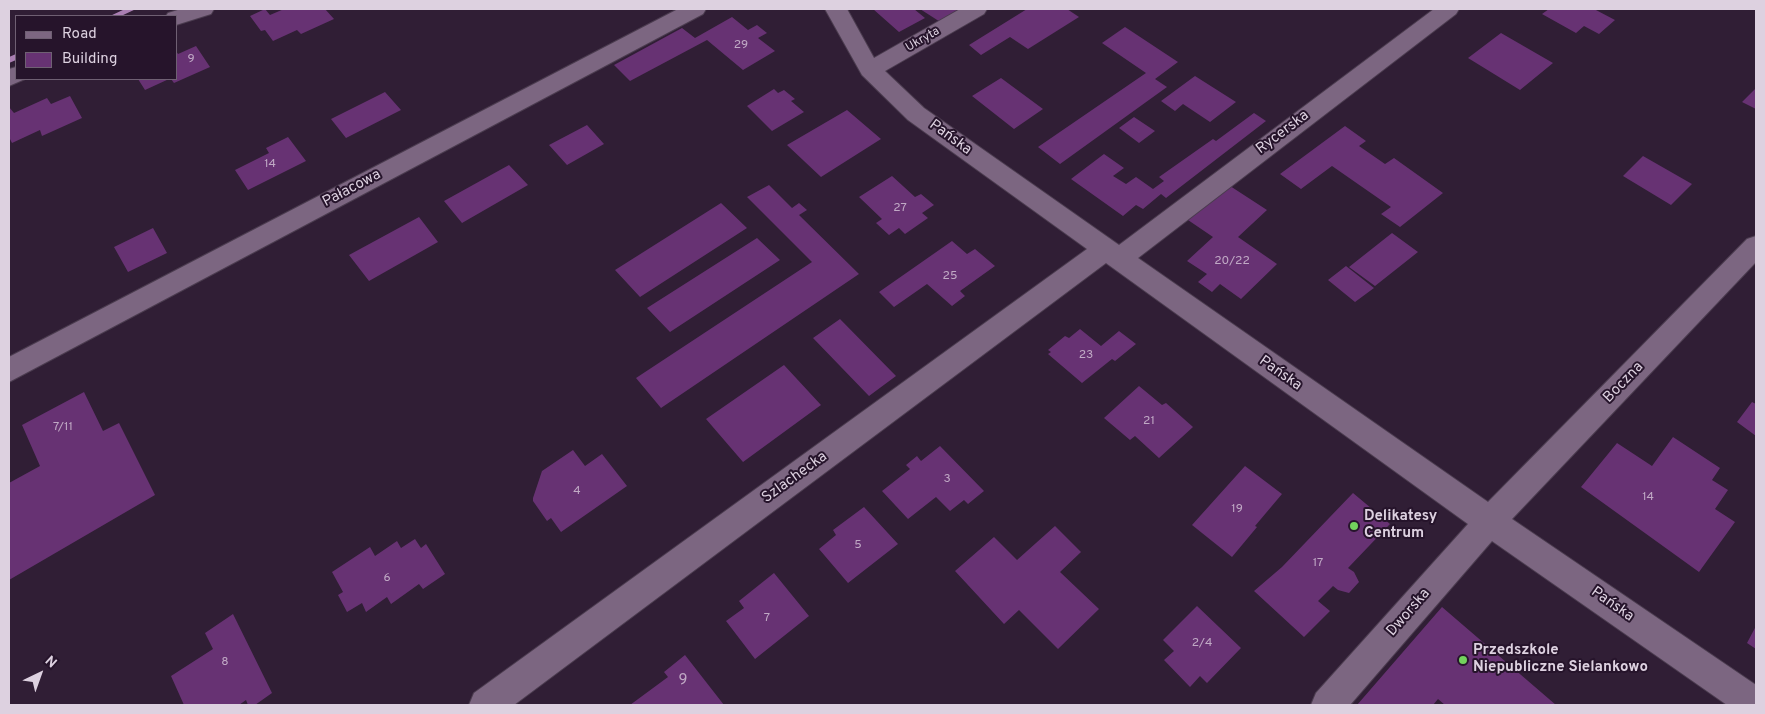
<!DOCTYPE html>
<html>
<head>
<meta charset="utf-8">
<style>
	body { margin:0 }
	#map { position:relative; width:1765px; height:714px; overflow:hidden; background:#301e35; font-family:Overpass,sans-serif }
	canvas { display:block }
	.frame { position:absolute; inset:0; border:10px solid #ddd1e0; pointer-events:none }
	.legend { position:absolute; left:15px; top:15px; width:162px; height:65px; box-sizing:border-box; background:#26142b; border:1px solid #6f6073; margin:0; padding:6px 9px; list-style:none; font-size:15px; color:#ddd1e0 }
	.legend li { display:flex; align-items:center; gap:10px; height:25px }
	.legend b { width:25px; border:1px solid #6f6073 }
	.north { position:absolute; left:15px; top:649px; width:50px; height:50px; -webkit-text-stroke:4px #26142b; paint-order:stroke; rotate:42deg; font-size:14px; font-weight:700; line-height:20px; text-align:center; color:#ddd1e0 }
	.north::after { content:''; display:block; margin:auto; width:18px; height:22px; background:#ddd1e0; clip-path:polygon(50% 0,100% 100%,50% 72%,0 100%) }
</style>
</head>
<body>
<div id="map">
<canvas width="1765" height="714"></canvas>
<div class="frame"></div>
<ul class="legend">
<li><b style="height:6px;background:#7c6681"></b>Road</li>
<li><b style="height:14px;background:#673273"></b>Building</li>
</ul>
<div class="north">N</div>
</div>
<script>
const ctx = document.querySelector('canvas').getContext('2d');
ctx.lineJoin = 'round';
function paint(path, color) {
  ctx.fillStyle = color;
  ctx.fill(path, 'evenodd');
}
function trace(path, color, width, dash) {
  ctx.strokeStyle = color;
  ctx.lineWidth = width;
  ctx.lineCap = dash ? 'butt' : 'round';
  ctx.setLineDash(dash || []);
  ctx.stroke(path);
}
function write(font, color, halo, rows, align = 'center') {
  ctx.font = font + ' Overpass,sans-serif';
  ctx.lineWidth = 4;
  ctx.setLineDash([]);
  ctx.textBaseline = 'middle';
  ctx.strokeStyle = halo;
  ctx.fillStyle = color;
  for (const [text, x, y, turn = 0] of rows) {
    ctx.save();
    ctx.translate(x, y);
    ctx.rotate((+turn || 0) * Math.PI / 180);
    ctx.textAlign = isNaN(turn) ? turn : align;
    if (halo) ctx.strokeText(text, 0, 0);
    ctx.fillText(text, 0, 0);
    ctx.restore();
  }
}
const stream = new Path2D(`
	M125 9H136L121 16H110Z
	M16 54V60L9 63V57Z`);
const building = new Path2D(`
	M265 9 270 15 284 9H325L334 19 301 34 297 30 273 41 265 30 261 31 250 16Z
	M873 9H914L925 18 899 32Z
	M920 9H972L945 25Z
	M1027 9H1067L1079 17 1028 49 1010 37 981 55 969 45Z
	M1549 9H1594L1615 20 1599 34 1584 26 1576 33 1542 14Z
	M732 17 748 30 757 25 767 33 758 38 775 51 743 70 707 40 630 81 614 65 682 28 695 38Z
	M1125 27 1178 62 1155 79 1167 87 1060 164 1038 147 1146 73 1102 43Z
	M1501 33 1553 63 1520 90 1468 58Z
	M196 46 210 67 174 83 171 79H176V51L178 54Z
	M1195 76 1236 102 1210 122 1183 104 1175 111 1161 101Z
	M1001 78 1043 109 1014 129 972 96Z
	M138 79H169L145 90Z
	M1756 88V109L1742 102Z
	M774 89 778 93 784 90 795 99 791 101 804 112 772 131 747 106Z
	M385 92 401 110 346 138 331 119Z
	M70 96 82 118 42 136 40 130 12 143 9 137V107L14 113 47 98 51 104Z
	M847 110 881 139 821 177 787 145Z
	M1254 113 1266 121 1166 198 1161 194 1143 209 1136 205 1123 216 1071 179 1104 154 1124 168 1113 176 1126 184 1136 177 1153 189 1164 181 1159 177 1213 139 1216 141Z
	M1134 117 1155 131 1139 143 1119 128Z
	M587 125 604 144 567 165 549 145Z
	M1345 126 1366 141 1359 146 1385 164 1394 158 1443 193 1400 227 1381 214 1391 207 1332 166 1301 189 1280 174Z
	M288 137 306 161 248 190 235 170 269 153 266 148Z
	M1643 156 1692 184 1671 205 1623 176Z
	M509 165 528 185 462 223 444 201Z
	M892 176 915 197 921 194 934 205 922 213 928 218 905 234 899 228 889 235 876 223 882 219 859 197Z
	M1227 184 1267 210 1238 237 1277 264 1241 299 1220 284 1212 292 1198 282 1207 274 1187 261 1213 237 1188 220Z
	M769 185 792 208 799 203 807 210 799 215 859 274 661 408 636 378 812 262 747 197Z
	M721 203 747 228 640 297 615 270Z
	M419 217 438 242 369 281 349 255Z
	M153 228 167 253 128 272 114 247Z
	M1392 233 1418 252 1375 286 1349 267Z
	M757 238 780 260 670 332 647 308Z
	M952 241 967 254 975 249 995 266 960 291 965 296 952 306 927 284 894 307 879 292Z
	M1346 266 1374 288 1355 302 1328 280Z
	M840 319 896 376 869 396 813 338Z
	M1080 329 1101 346 1119 331 1136 344 1115 361 1112 359 1082 383 1048 354 1051 352 1048 350 1065 336 1069 338Z
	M784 365 821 405 743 462 706 419Z
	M1139 386 1162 405 1166 403 1193 427 1159 458 1135 436 1130 440 1104 418Z
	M84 392 103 431 119 423 155 495 9 580V483L40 466 22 425Z
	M1752 402 1756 404V436L1737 422Z
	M1673 437 1720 468 1712 480 1728 490 1715 509 1735 522 1699 572 1581 487 1617 443 1652 466Z
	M940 446 984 491 968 504 964 500 950 511 936 497 908 519 882 491 910 469 906 465 917 456 921 461Z
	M573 450 585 466 602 454 627 486 561 532 551 518 547 521 533 501V498L542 471Z
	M1245 466 1282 494 1255 526 1257 527 1232 557 1192 525Z
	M1353 493 1390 524 1348 568 1354 572 1359 582 1349 593 1338 590 1333 586 1318 601 1330 611 1304 637 1254 591 1282 567Z
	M864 507 898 544 848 583 819 549 836 535 833 530Z
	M1055 526 1081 552 1060 572 1099 609 1058 649 1019 610 1004 624 955 571 994 537 1017 560Z
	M415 539 421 548 426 544 445 574 423 589 419 584 391 604 387 597 366 612 362 603 347 612 338 595 343 592 332 572 370 547 375 556 397 541 401 548Z
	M774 573 809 616 755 659 726 621 744 608 739 601Z
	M1197 606 1241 648 1207 683 1200 676 1190 687 1164 660 1174 651 1163 640Z
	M1442 607 1556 705H1445L1438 699 1433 705H1357Z
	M233 614 272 693 255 705H248L246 700 239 705H184L171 676 213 649 205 633Z
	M1756 626V649L1747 643Z
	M685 655 724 705H630L668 677 664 672Z`);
const minor = new Path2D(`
	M181 9H214L211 14 176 25V16H166L168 13Z
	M678 9H706L703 14 9 382V357Z
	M825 9H847L874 58 960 9H987L984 14 885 71 924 108 1119 245 1434 9H1459L1456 14 1138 258 1488 502 1747 239 1756 236V262L1512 519 1756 685V705H1727L1492 541 1350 705H1311L1316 693 1468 524 1106 263 514 705H469L474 693 1087 249 908 120 862 75Z
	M16 67V79H25L9 86V69Z`);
const markers = [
	[1354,526,5,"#73d25d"],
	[1463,660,5,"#73d25d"]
];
const farStreetnames = [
	["Ukryta",923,40,-30]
];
const numberNames = [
	["29",741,46],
	["9",191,60],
	["14",270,165],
	["27",900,209],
	["20/22",1232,262],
	["25",950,277],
	["23",1086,356],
	["21",1149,422],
	["7/11",63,428],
	["3",947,480],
	["4",577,492],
	["14",1648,498],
	["19",1237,510],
	["5",858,546],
	["17",1318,564],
	["6",387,579],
	["7",767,619],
	["2/4",1202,644],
	["8",225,663]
];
const streetNames = [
	["Rycerska",1283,133,-37],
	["Pańska",950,138,36],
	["Pałacowa",352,189,-28],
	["Pańska",1280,374,35],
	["Boczna",1624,383,-46],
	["Szlachecka",795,478,-36],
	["Pańska",1612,605,35],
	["Dworska",1409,613,-49]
];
const poiNames = [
	["Delikatesy",1364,517],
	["Centrum",1364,534],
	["Przedszkole",1473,651],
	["Niepubliczne Sielankowo",1473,668]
];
const nearNumbernames = [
	["9",683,681]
];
paint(stream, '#aa7fb3');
paint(building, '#673273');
trace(minor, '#4b3c4f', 2);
paint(minor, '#7c6681');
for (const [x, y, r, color] of markers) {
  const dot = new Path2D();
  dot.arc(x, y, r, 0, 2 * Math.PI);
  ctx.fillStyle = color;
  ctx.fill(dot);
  trace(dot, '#26142b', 2);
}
write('12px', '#ddd1e0', '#26142b', farStreetnames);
write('12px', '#c0a9c5', null, numberNames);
write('15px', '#ddd1e0', '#26142b', streetNames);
write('bold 15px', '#ddd1e0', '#26142b', poiNames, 'left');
write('15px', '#c0a9c5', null, nearNumbernames);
</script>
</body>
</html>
